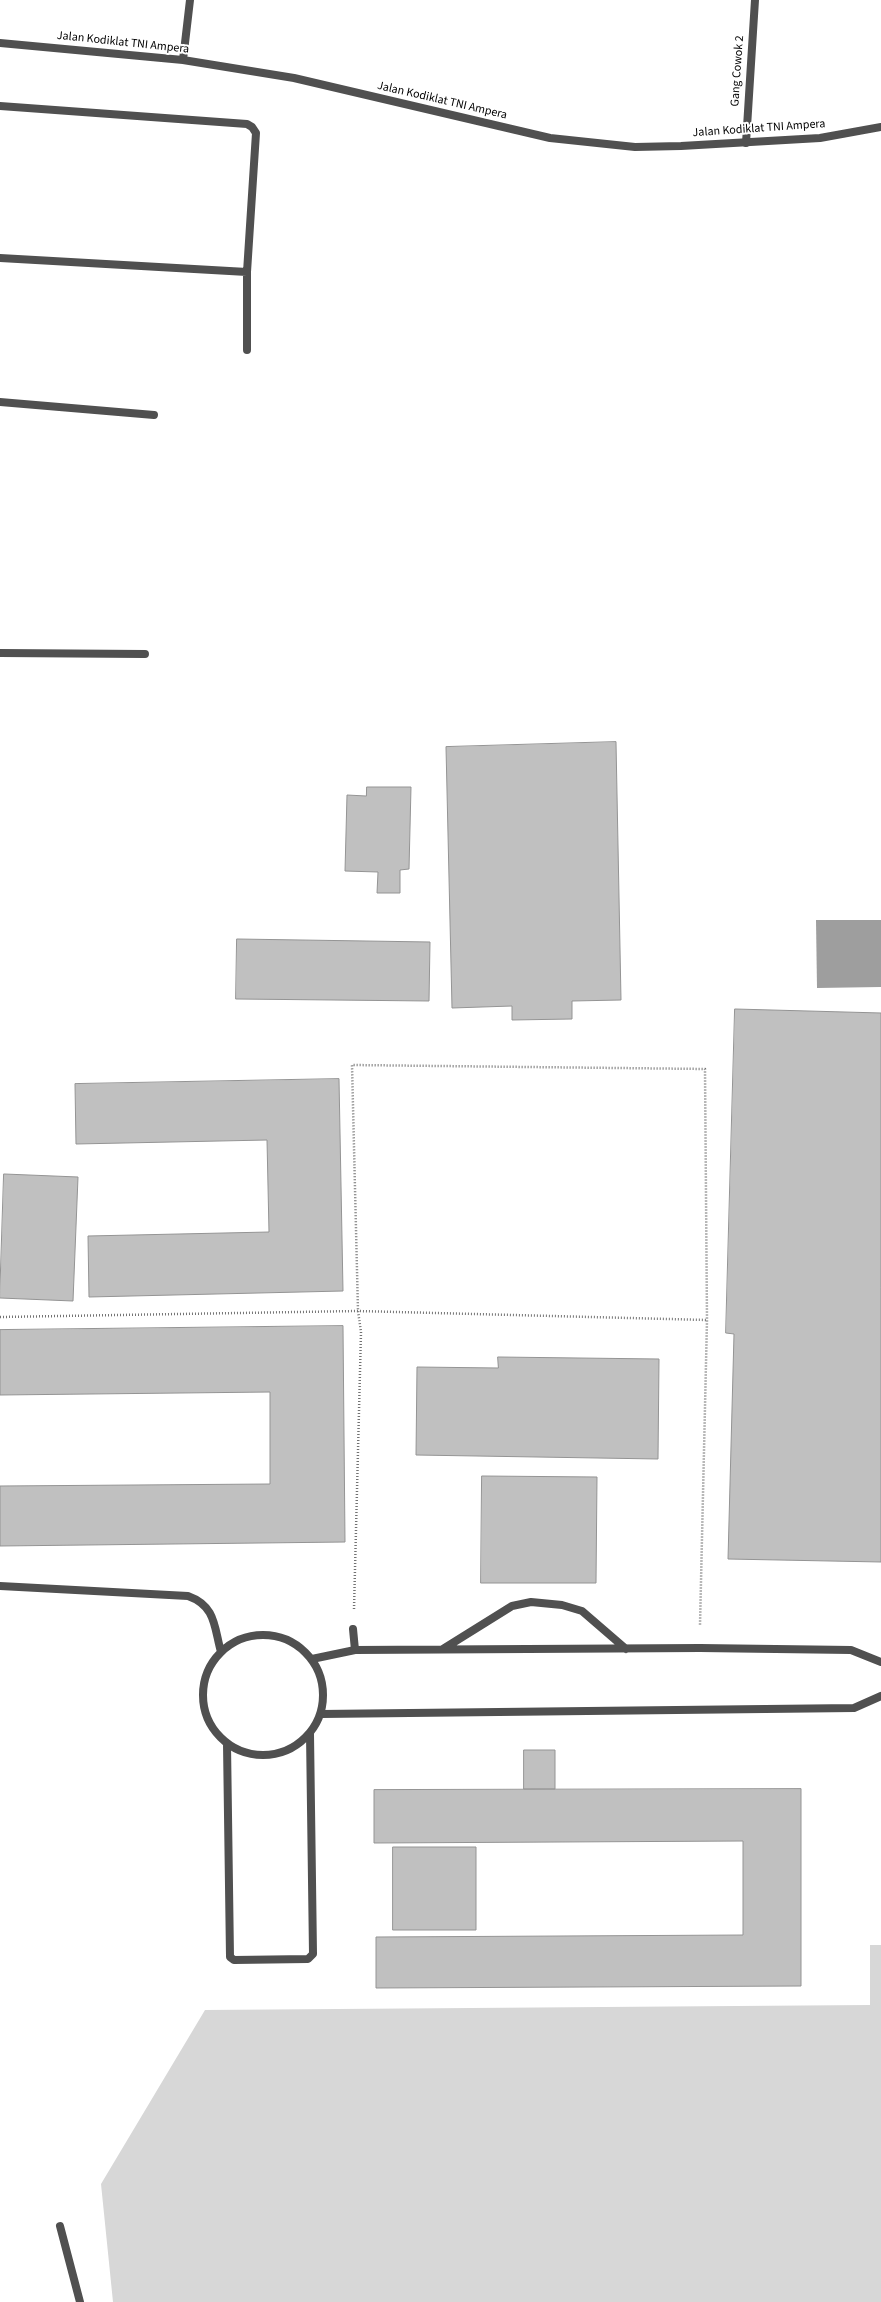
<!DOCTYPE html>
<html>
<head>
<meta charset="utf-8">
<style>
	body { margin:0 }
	canvas { display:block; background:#fff }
</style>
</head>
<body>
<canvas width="881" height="2302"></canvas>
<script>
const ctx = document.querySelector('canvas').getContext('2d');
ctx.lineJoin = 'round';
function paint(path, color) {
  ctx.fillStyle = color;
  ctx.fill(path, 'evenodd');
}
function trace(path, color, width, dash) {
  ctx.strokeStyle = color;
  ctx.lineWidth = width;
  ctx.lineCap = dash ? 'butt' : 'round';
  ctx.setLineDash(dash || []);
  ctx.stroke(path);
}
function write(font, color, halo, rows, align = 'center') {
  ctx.font = font + ' "Source Sans 3",sans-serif';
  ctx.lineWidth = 4;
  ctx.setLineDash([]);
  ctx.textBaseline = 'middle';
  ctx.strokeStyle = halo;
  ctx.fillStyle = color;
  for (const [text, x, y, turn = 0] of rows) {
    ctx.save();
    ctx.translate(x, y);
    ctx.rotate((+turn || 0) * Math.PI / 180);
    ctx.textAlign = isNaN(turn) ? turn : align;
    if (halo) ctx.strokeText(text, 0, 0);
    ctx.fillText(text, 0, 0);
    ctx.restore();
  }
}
const green = new Path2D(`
	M870 1945H881V2302H113L101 2184 205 2010 870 2005Z`);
const water = new Path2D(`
	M816 920H881V987L817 988Z`);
const building = new Path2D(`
	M616 742 621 1000 572 1001V1019L512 1020V1006L452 1008 446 747Z
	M367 787H411L409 869 400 870V893H377L378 872 345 871 347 795 366 796Z
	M237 939 430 942 429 1001 236 999Z
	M735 1009 881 1013V1562L728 1559 734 1334 726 1333Z
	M339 1079 343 1291 89 1297 88 1236 269 1232 267 1140 76 1144 75 1084Z
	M4 1174 78 1177 73 1301 0 1298Z
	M343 1326 345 1542 0 1546V1486L270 1484V1392L0 1395V1330Z
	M498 1357 659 1359 658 1459 416 1455 417 1367 498 1368Z
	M482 1476 597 1477 596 1583H481Z
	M524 1750H555V1789H524Z
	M801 1789V1986L376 1988V1937L743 1935V1841L374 1843V1790Z
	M393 1847H476V1930H393Z`);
const path = new Path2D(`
	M0 1317 358 1311 707 1320
	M354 1609 361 1332 358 1311 352 1065 705 1069 707 1320 700 1625`);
const lane = new Path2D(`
	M746 143 755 0
	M0 1586 188 1596C216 1606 214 1627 221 1652
	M353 1629 355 1650
	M203 1695a60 60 0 1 1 120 0a60 60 0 1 1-120 0Z
	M443 1649 512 1606 531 1602 562 1605 582 1611 626 1649
	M312 1659 355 1650 700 1648 851 1650 881 1662
	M321 1714 854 1708 881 1696
	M227 1744 230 1957 234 1960 308 1959 313 1954 310 1734`);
const street = new Path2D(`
	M0 43 183 60 294 78 550 138 635 147 681 146 820 138 881 127
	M183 60 190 0
	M0 106 247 124 252 127 256 133 247 272V350
	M0 258 247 272
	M0 402 154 415
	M0 653 145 654
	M60 2226 80 2302`);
const streetNames = [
	["Jalan Kodiklat TNI Ampera",123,43,6],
	["Gang Cowok 2",738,71,-86],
	["Jalan Kodiklat TNI Ampera",442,101,13],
	["Jalan Kodiklat TNI Ampera",759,129,-4]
];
paint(green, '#d7d7d7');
paint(water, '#9e9e9e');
paint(building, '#c0c0c0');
trace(building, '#949494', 1);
trace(path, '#727272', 2.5, [1, 2]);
trace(lane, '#505050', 8);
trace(street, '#505050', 8);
write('12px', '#000', '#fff', streetNames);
</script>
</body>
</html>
